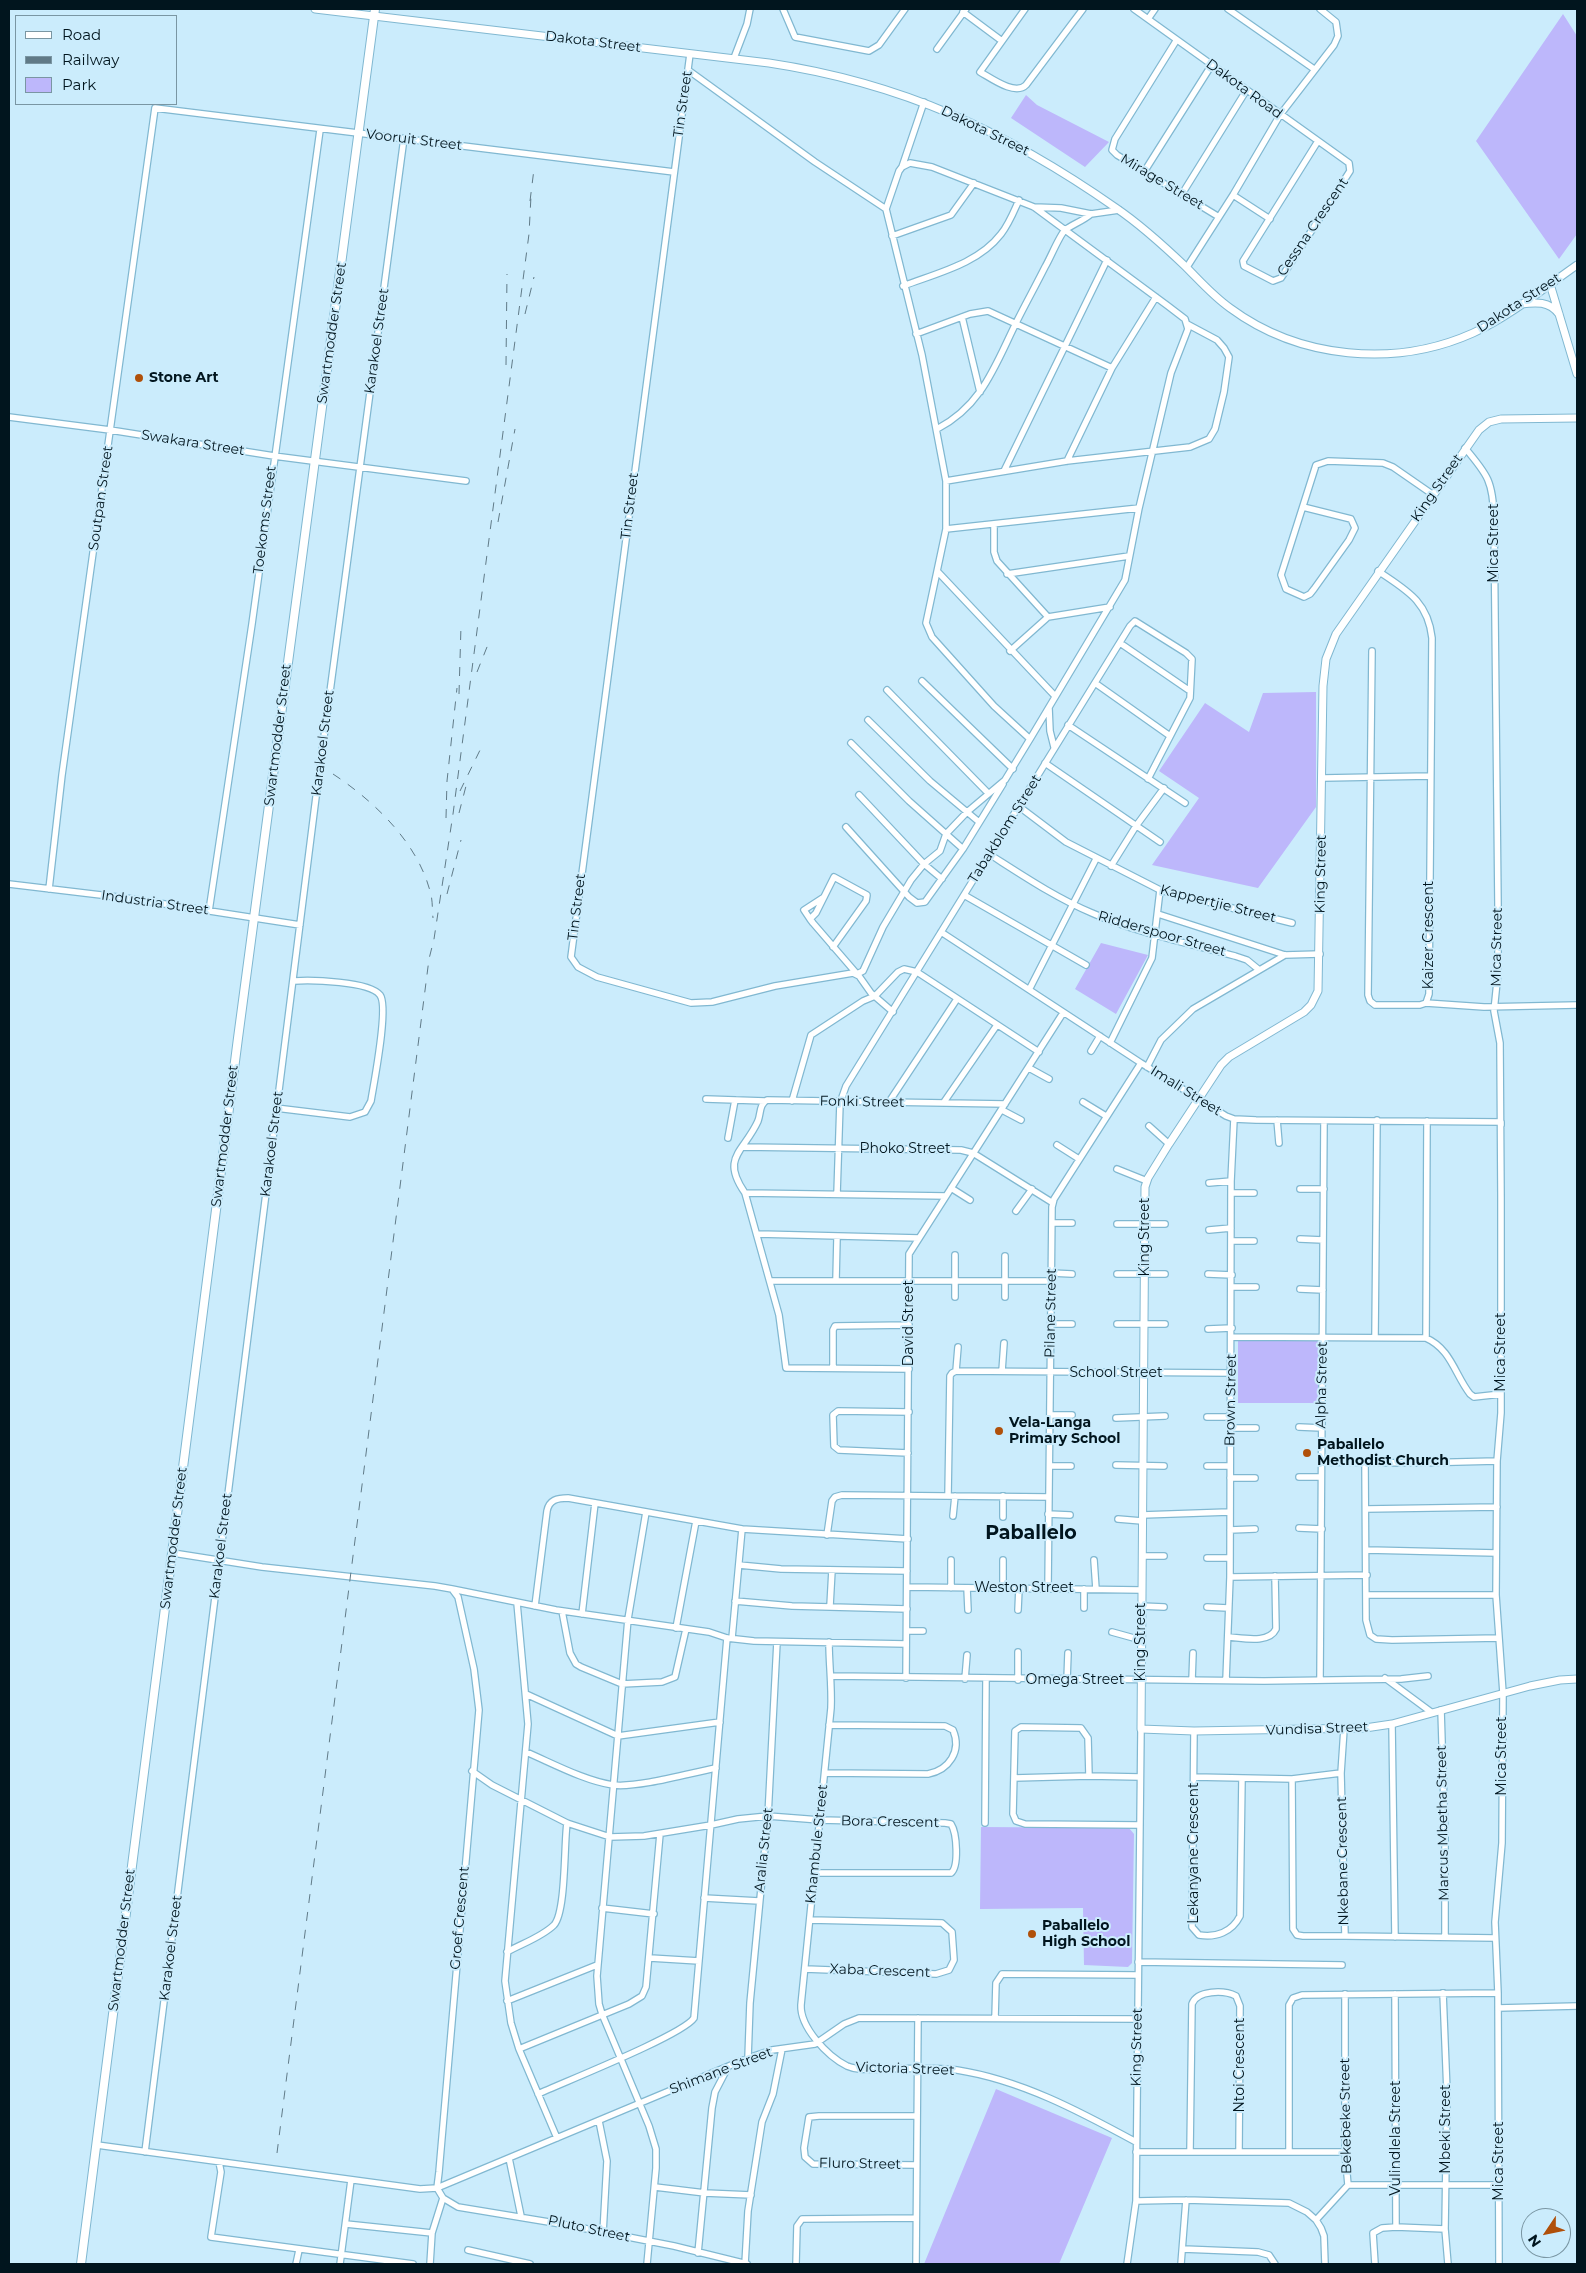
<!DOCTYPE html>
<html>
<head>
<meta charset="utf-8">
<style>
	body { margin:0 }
	#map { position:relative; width:1586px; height:2273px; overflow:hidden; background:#cbecfc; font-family:Montserrat,sans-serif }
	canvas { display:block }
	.frame { position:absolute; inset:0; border:10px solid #01151e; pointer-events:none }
	.legend { position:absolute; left:15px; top:15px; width:162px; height:90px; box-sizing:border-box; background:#cbecfc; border:1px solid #7a96a3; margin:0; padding:6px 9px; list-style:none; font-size:15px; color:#01151e }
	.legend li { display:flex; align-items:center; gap:10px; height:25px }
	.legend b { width:25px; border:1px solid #7a96a3 }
	.north { position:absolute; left:1521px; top:2208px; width:50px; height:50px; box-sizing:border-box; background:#cbecfc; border:1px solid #7a96a3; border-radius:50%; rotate:236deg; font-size:14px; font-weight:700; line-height:20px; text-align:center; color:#01151e }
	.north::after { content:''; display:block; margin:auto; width:18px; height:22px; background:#b0500a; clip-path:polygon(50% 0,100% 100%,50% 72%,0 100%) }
</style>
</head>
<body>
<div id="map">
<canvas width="1586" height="2273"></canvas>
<div class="frame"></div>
<ul class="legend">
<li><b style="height:6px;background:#fff"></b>Road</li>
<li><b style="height:6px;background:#607a87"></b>Railway</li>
<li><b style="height:14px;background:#bdb7fb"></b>Park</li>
</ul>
<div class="north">N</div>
</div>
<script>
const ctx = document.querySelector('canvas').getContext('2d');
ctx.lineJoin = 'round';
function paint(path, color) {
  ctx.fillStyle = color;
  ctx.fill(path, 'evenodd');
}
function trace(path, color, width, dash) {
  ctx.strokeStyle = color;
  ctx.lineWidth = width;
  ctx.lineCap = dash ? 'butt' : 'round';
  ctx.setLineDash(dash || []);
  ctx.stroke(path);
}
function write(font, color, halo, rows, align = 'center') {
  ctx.font = font + ' Montserrat,sans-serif';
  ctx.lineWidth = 4;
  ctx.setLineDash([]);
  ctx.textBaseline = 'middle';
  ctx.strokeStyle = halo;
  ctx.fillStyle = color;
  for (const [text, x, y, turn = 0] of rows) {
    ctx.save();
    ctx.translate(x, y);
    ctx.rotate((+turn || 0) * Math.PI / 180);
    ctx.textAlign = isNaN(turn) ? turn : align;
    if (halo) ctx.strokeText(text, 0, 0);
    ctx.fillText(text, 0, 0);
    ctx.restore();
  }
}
const green = new Path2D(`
	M1563 14 1577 36V234L1559 259 1476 141Z
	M1026 95 1037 105 1109 142 1085 167 1011 118Z
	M1316 692V807L1258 888 1152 865 1199 798 1159 771 1205 703 1249 732 1263 693Z
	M1101 943 1148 955 1116 1014 1075 989Z
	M1238 1340H1318V1403H1238Z
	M981 1827 1129 1828 1134 1834 1132 1963 1128 1967 1084 1965 1083 1908 980 1909Z
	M996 2089 1112 2138 1059 2264H924Z`);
const minor = new Path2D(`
	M783 9 795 37 869 51 879 45 905 9
	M1025 9 980 72C991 78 1015 96 1026 85L1083 9
	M1134 9 1349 163 1350 171 1281 278 1273 281 1244 266 1243 261 1318 141
	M1228 9 1314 69
	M963 12 1002 41
	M1148 19 1155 9
	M1176 41 1115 139 1112 150 1117 155 1219 217
	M937 49 966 9
	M690 54 571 957 578 967 597 977 691 1003 712 1002 775 986 853 973 859 976 871 993 893 1012
	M734 58 747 24 750 9
	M688 70 815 162 886 209
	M910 163 932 167 1034 207 1168 306 1185 319 1188 329 1171 373 1139 508 1125 580 1030 739 994 706 932 637 926 623 946 529V481L922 355 886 209 899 171 902 167Z
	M902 167 924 102
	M1144 172 1211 66
	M1182 194 1246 91
	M1233 195 1270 219
	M1034 207 1061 208 1091 214 1119 210
	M892 236 951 215 974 183
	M1187 267 1233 195 1280 115 1334 45 1338 36 1336 22 1320 9
	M903 286C937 273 978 264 1001 234 1009 224 1014 211 1019 200
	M962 317 980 392
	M916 334 970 314 988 311 1112 368
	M9 417 110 430 274 456 466 481
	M937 429C983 405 995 365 1017 321 1026 303 1036 285 1045 267 1050 259 1059 236 1065 230 1073 224 1083 221 1091 214
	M1465 448C1488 475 1493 482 1494 518L1498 904V972L1494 1011 1500 1043 1501 1197V1413L1497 1461 1496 1595 1503 1693 1502 1843 1495 1922 1498 1993 1499 2264
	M1067 461 1112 368 1156 297
	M1004 471 1107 260
	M946 481 1067 461 1190 447 1209 439 1215 429 1224 392 1229 357 1224 348 1217 340 1187 324
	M1303 507 1351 519 1355 528 1349 540 1314 589 1310 594 1304 597 1286 589 1281 575 1316 465 1328 461 1383 463 1393 467 1432 494
	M994 524V552L997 561 1048 617
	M946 529 1139 508
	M938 572 1055 696
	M1007 574 1129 556
	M1120 643 1190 691
	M1010 651 1048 617 1110 607
	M1372 651 1368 995 1370 1001 1375 1005H1420L1426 1003 1429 994 1432 638C1428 601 1406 590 1378 571
	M922 681 1013 769
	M1095 683 1170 736
	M887 690 988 793
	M1049 708 1050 731 1054 747
	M868 720 930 781 979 822
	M1068 725 1185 803
	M851 743 909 801 963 849
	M1045 763 1160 842
	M1323 778 1430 776
	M859 795 924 864 942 879
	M1017 805 1066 842 1160 890 1292 923
	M846 827 909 897 917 903 925 902 963 849 1003 784
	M989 854C1022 875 1056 898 1092 913 1137 933 1188 943 1235 956L1247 960 1258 969
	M1111 866 1136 826 1164 788
	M9 884 126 898 300 925
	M49 889 62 775 155 108 674 172
	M964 895 1086 965
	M209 911 252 624 320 130
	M1158 914 1285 955 1320 954
	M810 919 804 910 824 897
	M941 932 1141 1063 1226 1116 1234 1119 1256 1120 1501 1122V1125
	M833 947 866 901 867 895 834 877 816 913 810 919 813 923 857 974 863 971 883 927 911 880 924 864 940 851 946 834 967 812 1005 780 1030 739
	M1030 988 1096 859
	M1426 1003 1484 1007 1577 1005
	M1110 1043 1152 958 1160 890
	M1091 1051 1100 1036
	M1147 1067 1161 1040 1193 1009 1285 955
	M1029 1068 1049 1079
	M706 1099 765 1101
	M792 1101 811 1035 863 1001 875 996 898 972 904 969 917 972 1039 1052
	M889 1102 957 999
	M944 1102 997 1025
	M1083 1102 1106 1116
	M276 1108 350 1117 365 1112 371 1101C374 1082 389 1007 380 995 369 981 311 980 294 981
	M1002 1110 1021 1120
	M1277 1120 1279 1143
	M1149 1126 1169 1144
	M728 1138 735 1100
	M1057 1145 1079 1159
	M742 1147 961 1150 973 1153 1053 1203
	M1117 1169 1147 1181
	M1209 1183 1231 1181
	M951 1188 970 1200
	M1300 1189H1324
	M745 1193 946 1196
	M1231 1193H1254
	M837 1194 840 1103 846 1086 1130 626 1135 621 1186 653 1192 659 1190 698 1148 779
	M1016 1211 1032 1189
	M1052 1223H1072
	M1117 1224H1165
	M1209 1230 1231 1228
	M758 1234 919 1238
	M1300 1239 1323 1240
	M1232 1241H1254
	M1051 1273 1072 1274
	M1117 1274H1165
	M1208 1274 1232 1275
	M836 1280 837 1238
	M770 1281H1051
	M1232 1287H1256
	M1300 1289 1323 1290
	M955 1297V1255
	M1005 1297V1256
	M1051 1324H1072
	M1117 1324H1165
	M1208 1329 1232 1328
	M1232 1337 1426 1338C1451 1349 1455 1375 1470 1394L1474 1397 1501 1394
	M1375 1337 1377 1120
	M1426 1338 1427 1121
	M833 1367V1330L835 1326 909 1325
	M909 1369 786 1368 779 1315 745 1193C720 1157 744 1152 758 1121 761 1113 759 1105 767 1100L1005 1104
	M956 1371 1231 1373
	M956 1371 958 1347
	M1002 1371 1004 1343
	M1050 1415H1072
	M1207 1417H1230
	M1116 1418 1165 1416
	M1299 1427 1322 1428
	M1230 1428H1256
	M908 1453 839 1450 834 1446 833 1415 838 1411 909 1412
	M1322 1462 1416 1463 1497 1461
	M1365 1463 1366 1620 1370 1635 1376 1639 1392 1640 1499 1638
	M1116 1465 1164 1466
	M1050 1466H1071
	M1207 1466H1230
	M1299 1477H1321
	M1230 1478H1255
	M948 1496 950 1376 952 1373 956 1371
	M1003 1496V1517
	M1366 1509 1497 1507
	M646 1512 628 1619 597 1976 599 2004 602 2014 649 2126 656 2149V2168L647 2264
	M1048 1514 1070 1515
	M1142 1515 1229 1512
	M953 1516 955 1496
	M1118 1519 1142 1521
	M1299 1528 1322 1529
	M1230 1530 1255 1529
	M827 1535 832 1501 835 1497 842 1495 1049 1497
	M1367 1550 1496 1553
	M1142 1556H1164
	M1207 1558H1229
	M1094 1560 1096 1589
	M739 1565 781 1569 907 1571
	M1230 1577 1367 1575
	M908 1587 1141 1590
	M951 1588V1560
	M967 1588 968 1610
	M1003 1588V1560
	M1048 1588 1052 1207 1054 1199 1141 1063
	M452 1589 556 1610 709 1632 727 1638 754 1641 906 1644
	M1084 1589V1608
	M1367 1595H1496
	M735 1601 792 1606 907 1609
	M517 1603 528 1724 505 1981 511 2023 519 2049 557 2138
	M535 1606 547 1511C549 1500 557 1498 568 1498L742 1529
	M830 1606 832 1570
	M1141 1606 1164 1607
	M1207 1607 1228 1608
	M1018 1610 1019 1588
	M562 1611 570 1653 576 1664 581 1667 622 1684 662 1682 675 1677 686 1629
	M582 1614 595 1503
	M676 1628 696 1521
	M907 1631H923
	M1112 1632 1141 1640
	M1228 1637C1243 1638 1269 1644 1276 1629L1275 1576
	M732 1638 742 1529 908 1539
	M829 1642C829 1664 832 1686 831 1708L801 2005C800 2027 827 2056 847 2066 858 2071 872 2069 884 2069 908 2068 933 2067 957 2070 1021 2080 1079 2111 1136 2142
	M831 1676 1264 1681 1401 1679 1428 1676
	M906 1678 909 1254 1063 1013
	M1385 1678 1431 1712
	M965 1679 967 1655
	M1320 1679 1324 1121
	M1018 1680V1652
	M1067 1680 1068 1653
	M1192 1680 1193 1653
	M1226 1680 1230 1577 1231 1181 1234 1119
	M526 1694 618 1736 720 1722
	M1441 1710 1445 1837V1936
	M1392 1724 1395 1937
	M1194 1731 1192 1927 1199 1935C1216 1938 1232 1932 1240 1916L1242 1778
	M526 1752C552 1763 585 1781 613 1785 638 1788 690 1773 716 1768
	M472 1771 492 1785 567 1823 610 1837 644 1836 711 1825 738 1819 768 1816 820 1820 945 1823 951 1824C957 1833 959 1867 951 1873H815
	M825 1773 928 1774C949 1770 962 1751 953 1730L945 1726 829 1725
	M1089 1776 1088 1738 1081 1728 1021 1727 1015 1731 1013 1814 1016 1821 1025 1824 1139 1825
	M1194 1777 1292 1779 1341 1773
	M1014 1778 1089 1776 1140 1777
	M1292 1779 1293 1929 1297 1935 1303 1936H1345L1341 1773 1344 1729
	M985 1823 986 1679
	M704 1898 759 1901
	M602 1908 654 1914
	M1345 1936 1495 1938
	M507 1952C521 1944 542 1937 554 1925 566 1912 564 1844 567 1823
	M650 1958 699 1961
	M1138 1962 1342 1965
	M805 1969 936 1974 949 1970 954 1960 952 1932 942 1923 810 1920
	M1443 1993 1447 2092 1445 2229 1448 2264
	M507 2001 597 1965
	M1498 2008 1577 2006
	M995 2018 996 1983 1002 1974 1137 1975
	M519 2049 629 2004 642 1996 646 1987 660 1834
	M748 2058 750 2003 768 1816 777 1642
	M538 2094C564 2082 683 2035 694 2018L727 1638
	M599 2121 607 2161 603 2233
	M97 2145 420 2189 437 2188 439 2172 479 1710 474 1669 458 1597 452 1589 435 1586 262 1567 173 1553
	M1190 2151 1192 2004C1197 1990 1224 1990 1236 1996L1240 2006 1239 2151
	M145 2152 317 789 404 138
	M1136 2152H1345
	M1289 2152V2005L1293 1998 1302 1995 1498 1993
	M509 2158 521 2216
	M219 2162 221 2172 211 2237 413 2264
	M916 2165 813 2164 805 2157 804 2148 809 2117 819 2116H917
	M1348 2185H1499
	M655 2187 705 2193 751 2195
	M1136 2201 1186 2200 1289 2203 1307 2212 1316 2220 1321 2228 1324 2236 1325 2264
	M1316 2220 1348 2185 1345 2152V1994
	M346 2224 432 2233
	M1396 2227 1445 2229
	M1183 2249 1258 2252 1269 2255 1275 2264
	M468 2250 530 2264
	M698 2253 712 2108 715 2092 728 2067
	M296 2264 299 2250
	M340 2264 351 2180
	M430 2264 432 2233 443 2198
	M745 2264 748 2211 762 2122 773 2094 782 2049
	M747 2264 674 2246 567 2225 458 2207 443 2198 437 2188 748 2058 772 2050 815 2044 844 2024 859 2018 1137 2019
	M796 2264 797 2226 802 2219 916 2218
	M916 2264 918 2018
	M1127 2264 1136 2201 1141 1729
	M1181 2264 1186 2200
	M1375 2264 1373 2233 1382 2228 1396 2227 1395 1994`);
const tertiary = new Path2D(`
	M315 9 769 63C902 83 1006 131 1116 208 1141 225 1164 246 1186 267 1200 281 1213 296 1230 308 1299 359 1395 368 1473 333 1510 316 1544 288 1577 265
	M1550 284 1577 374
	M1521 304C1536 302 1549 301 1559 314
	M1577 418 1501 419 1489 422 1479 430 1336 634 1326 659 1323 686 1318 991 1311 1005 1304 1012 1229 1057 1221 1065 1169 1144 1148 1178 1145 1187 1141 1729 1194 1731 1365 1728 1392 1724 1530 1686 1560 1680 1577 1679`);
const secondary = new Path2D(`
	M81 2264 238 1038 375 9`);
const rail = new Path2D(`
	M530 201 534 169
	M525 314 534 277
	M506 365 507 274
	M498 522 515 429
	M477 672 489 642
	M459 694 461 626
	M333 774C374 801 417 842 430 891 433 900 432 910 433 918
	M460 791 483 744
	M459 813 466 786
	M446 818 447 781 457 688
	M447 894 461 840
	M277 2153 429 959 434 939 453 814 529 234 531 196`);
const markers = [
	[139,378,5,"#b0500a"],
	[999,1431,5,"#b0500a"],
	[1307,1453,5,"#b0500a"],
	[1032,1934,5,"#b0500a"]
];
const streetNames = [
	["Dakota Street",593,42,7],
	["Dakota Road",1244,89,36],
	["Tin Street",683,104,-82],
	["Dakota Street",985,131,26],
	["Vooruit Street",414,140,7],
	["Mirage Street",1162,182,31],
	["Cessna Crescent",1313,227,-56],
	["Dakota Street",1519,303,-33],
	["Swartmodder Street",332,333,-82],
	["Karakoel Street",377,341,-82],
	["Swakara Street",193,443,9],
	["King Street",1437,488,-55],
	["Soutpan Street",101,498,-82],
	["Tin Street",630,506,-83],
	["Toekoms Street",265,520,-83],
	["Mica Street",1494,543,-90],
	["Swartmodder Street",278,735,-83],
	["Karakoel Street",323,743,-83],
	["Tabakblom Street",1005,829,-58],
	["King Street",1321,874,-89],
	["Industria Street",155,903,8],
	["Kappertjie Street",1218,904,14],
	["Tin Street",577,907,-83],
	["Ridderspoor Street",1162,934,16],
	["Kaizer Crescent",1429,935,-90],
	["Mica Street",1497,947,-89],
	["Imali Street",1186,1091,32],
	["Fonki Street",862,1102,1],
	["Swartmodder Street",225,1136,-83],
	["Karakoel Street",272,1144,-83],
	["Phoko Street",905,1149],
	["King Street",1145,1237,-90],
	["Pilane Street",1051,1313,-89],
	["David Street",909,1323,-90],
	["Mica Street",1501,1352,-90],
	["School Street",1116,1373],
	["Alpha Street",1322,1385,-89],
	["Brown Street",1231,1400,-89],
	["Swartmodder Street",174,1538,-83],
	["Karakoel Street",221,1546,-83],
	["Weston Street",1024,1588],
	["King Street",1141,1642,-90],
	["Omega Street",1075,1680],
	["Vundisa Street",1317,1729,-2],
	["Mica Street",1502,1756,-90],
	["Bora Crescent",890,1822,1],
	["Marcus Mbetha Street",1443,1823,-91],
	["Khambule Street",817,1844,-84],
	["Aralia Street",764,1850,-84],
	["Lekanyane Crescent",1194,1853,-90],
	["Nkebane Crescent",1343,1861,-91],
	["Groef Crescent",460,1918,-85],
	["Swartmodder Street",122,1940,-83],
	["Karakoel Street",171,1948,-83],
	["Xaba Crescent",880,1971,2],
	["King Street",1137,2047,-89],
	["Ntoi Crescent",1240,2065,-90],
	["Victoria Street",905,2069,2],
	["Shimane Street",721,2071,-21],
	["Bekebeke Street",1346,2116,-91],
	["Mbeki Street",1446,2129,-90],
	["Vulindlela Street",1396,2138,-90],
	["Mica Street",1499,2161,-90],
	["Fluro Street",860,2164,1],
	["Pluto Street",589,2229,12]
];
const poiNames = [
	["Stone Art",149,378],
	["Vela-Langa",1009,1423],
	["Primary School",1009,1439],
	["Paballelo",1317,1445],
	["Methodist Church",1317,1461],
	["Paballelo",1042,1926],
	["High School",1042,1942]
];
const districtNames = [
	["Paballelo",1031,1533]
];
paint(green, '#bdb7fb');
trace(minor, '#81b8d1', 8);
trace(tertiary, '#81b8d1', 9);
trace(secondary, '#81b8d1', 10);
trace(minor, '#fff', 5.5);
trace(tertiary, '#fff', 7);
trace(secondary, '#fff', 8);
trace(rail, '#607a87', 1, [9, 9]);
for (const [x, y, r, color] of markers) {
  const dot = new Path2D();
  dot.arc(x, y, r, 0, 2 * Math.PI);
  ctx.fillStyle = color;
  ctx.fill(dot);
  trace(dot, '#cbecfc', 2);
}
write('14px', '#01151e', '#cbecfc', streetNames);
write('bold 14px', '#01151e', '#cbecfc', poiNames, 'left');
write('bold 19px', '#01151e', '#cbecfc', districtNames);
</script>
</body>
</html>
